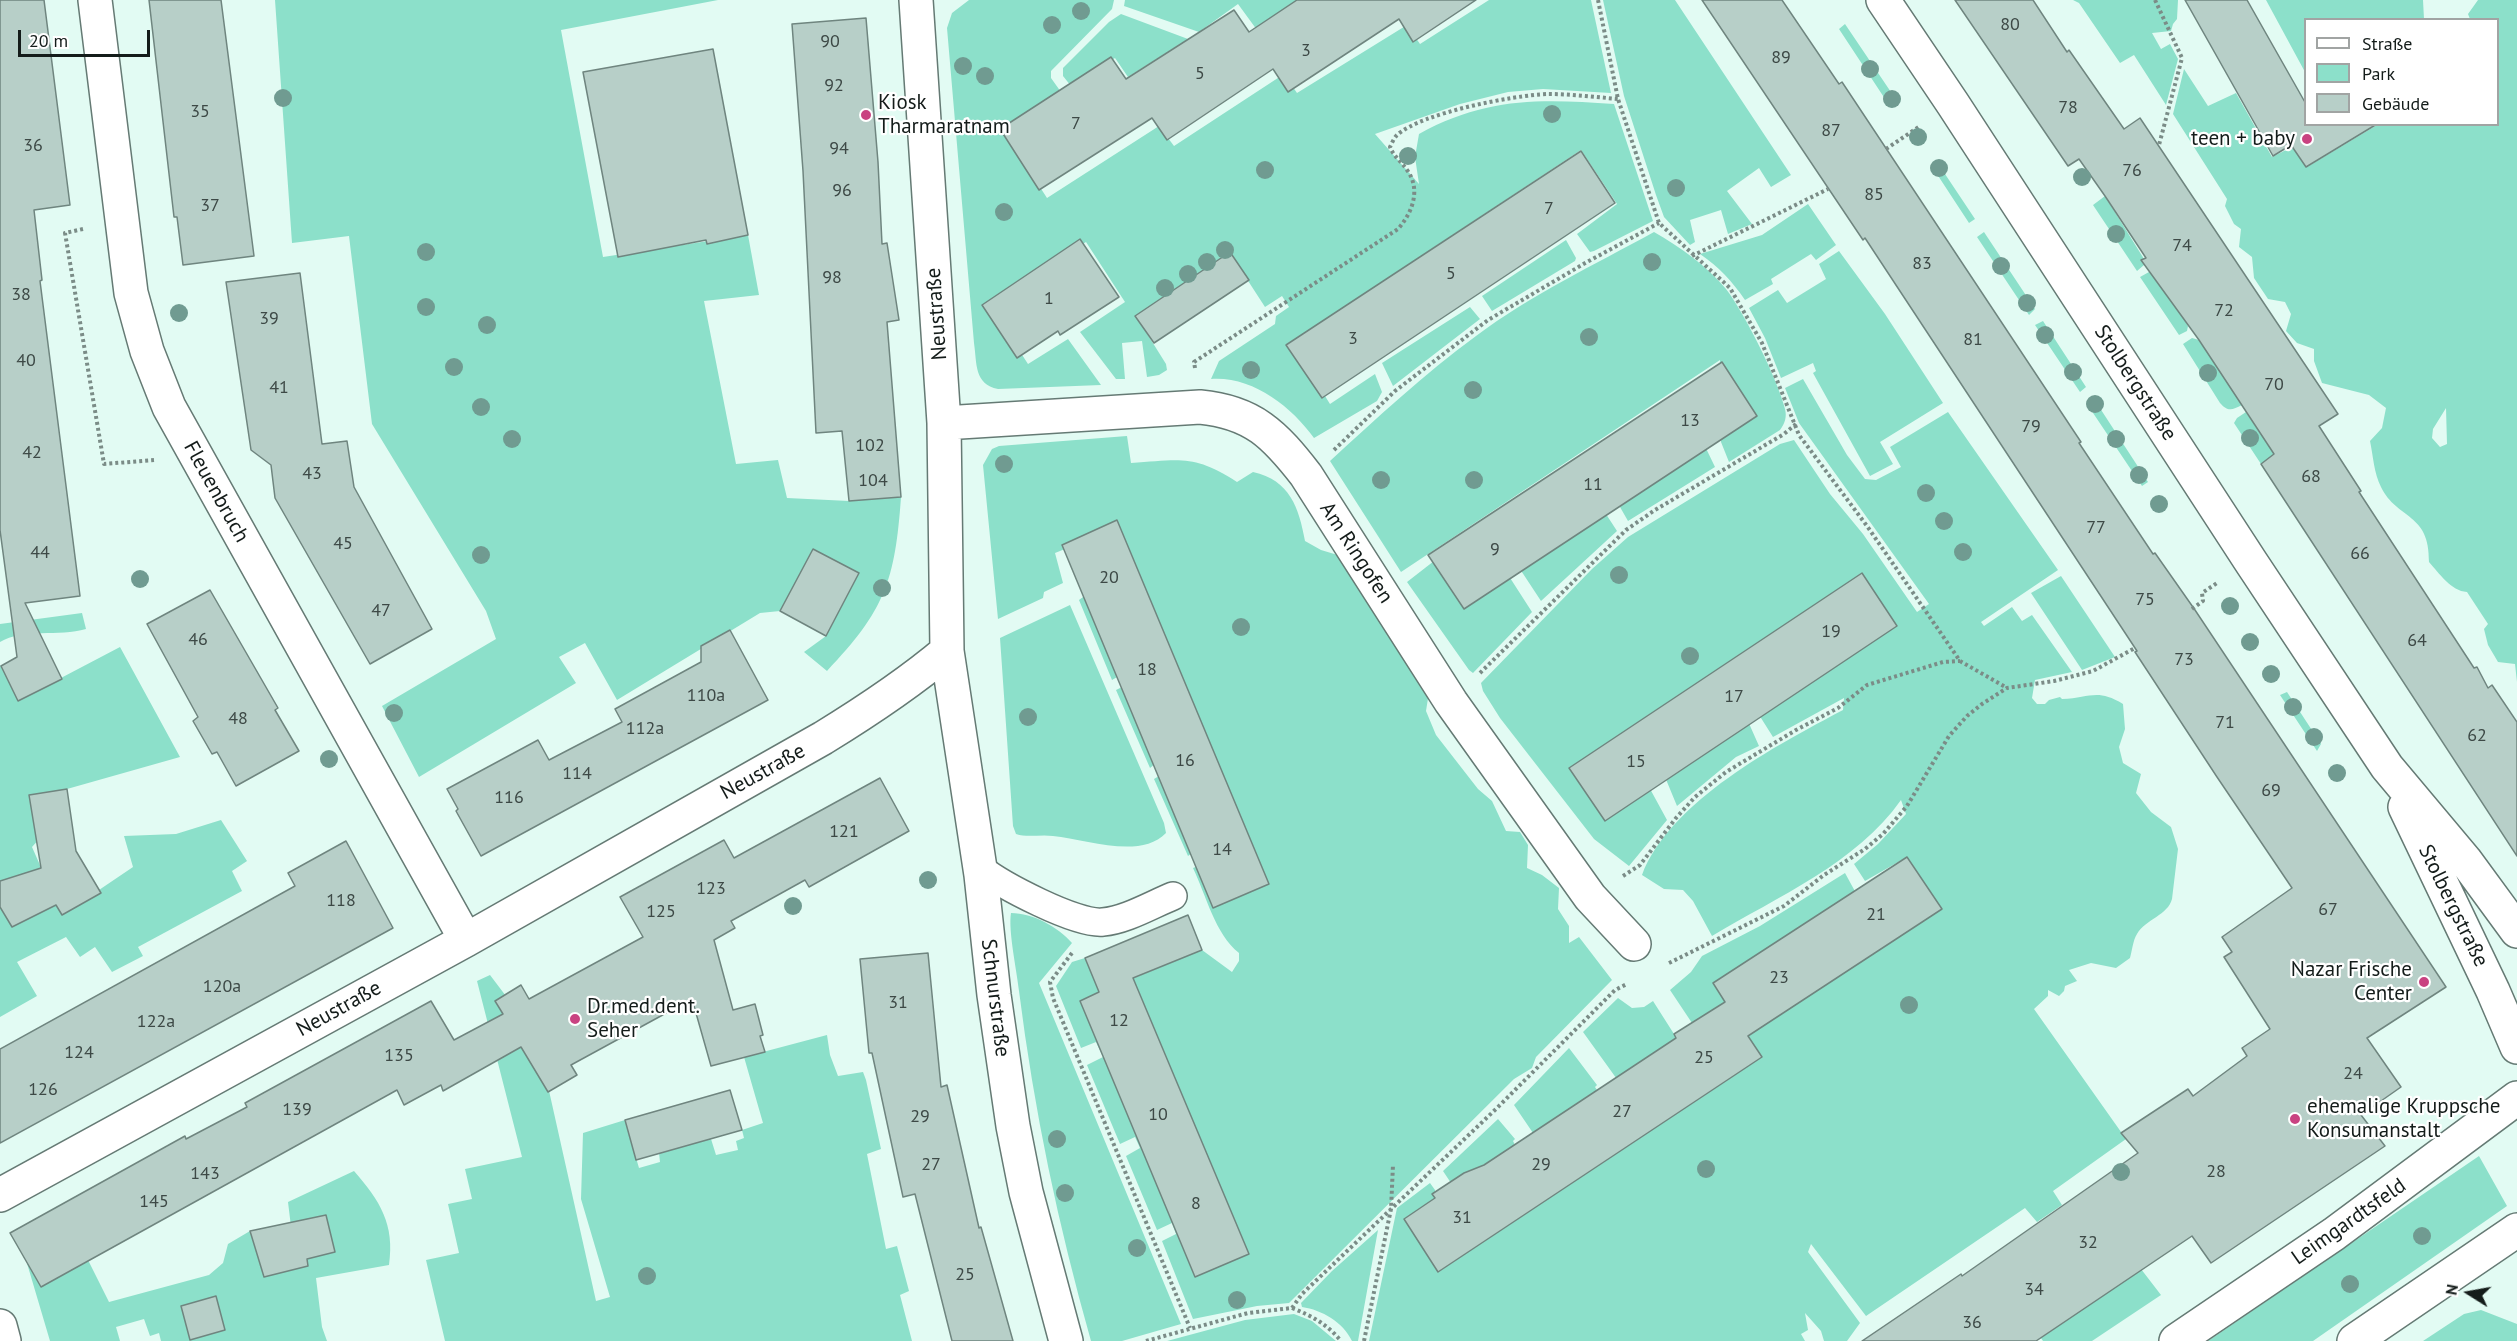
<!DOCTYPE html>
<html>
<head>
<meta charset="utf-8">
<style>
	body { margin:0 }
	#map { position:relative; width:2517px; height:1341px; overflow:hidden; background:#e2fbf3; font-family:"PT Sans",sans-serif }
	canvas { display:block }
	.legend { position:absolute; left:2304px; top:18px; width:195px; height:108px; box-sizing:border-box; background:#fff; border:2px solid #a1a4a3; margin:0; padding:8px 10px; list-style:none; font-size:18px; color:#141c1a }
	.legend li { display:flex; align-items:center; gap:12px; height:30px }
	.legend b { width:30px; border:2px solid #a1a4a3 }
	.north { position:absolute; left:2439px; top:1263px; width:60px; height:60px; -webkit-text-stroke:4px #fff; paint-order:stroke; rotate:281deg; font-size:16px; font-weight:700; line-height:24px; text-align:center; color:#141c1a }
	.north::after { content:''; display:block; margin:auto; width:21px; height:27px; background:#141c1a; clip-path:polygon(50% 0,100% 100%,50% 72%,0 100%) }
	.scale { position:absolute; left:18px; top:30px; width:132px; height:27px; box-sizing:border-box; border:3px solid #141c1a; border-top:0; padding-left:8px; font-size:18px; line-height:21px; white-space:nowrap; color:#141c1a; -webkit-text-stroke:4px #fff; paint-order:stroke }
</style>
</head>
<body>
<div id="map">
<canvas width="2517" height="1341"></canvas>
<ul class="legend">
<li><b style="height:8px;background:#fff"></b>Straße</li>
<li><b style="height:16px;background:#8ce0ca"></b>Park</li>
<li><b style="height:16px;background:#b7cfc8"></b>Gebäude</li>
</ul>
<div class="north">N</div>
<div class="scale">20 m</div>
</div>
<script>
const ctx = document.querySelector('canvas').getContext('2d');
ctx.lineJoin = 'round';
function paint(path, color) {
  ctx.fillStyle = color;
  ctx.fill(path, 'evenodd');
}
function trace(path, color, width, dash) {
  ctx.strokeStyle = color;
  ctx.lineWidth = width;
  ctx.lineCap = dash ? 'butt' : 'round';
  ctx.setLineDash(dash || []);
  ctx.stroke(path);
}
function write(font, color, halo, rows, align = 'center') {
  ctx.font = font + ' "PT Sans",sans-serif';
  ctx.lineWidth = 4.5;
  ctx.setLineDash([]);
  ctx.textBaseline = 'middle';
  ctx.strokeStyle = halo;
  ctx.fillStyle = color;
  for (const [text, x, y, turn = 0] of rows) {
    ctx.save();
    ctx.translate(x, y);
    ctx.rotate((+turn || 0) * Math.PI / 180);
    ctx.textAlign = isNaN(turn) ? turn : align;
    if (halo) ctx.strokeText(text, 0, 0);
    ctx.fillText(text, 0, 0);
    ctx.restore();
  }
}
const green = new Path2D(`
	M275 0H718L561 30 603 257 748 235 759 295 704 301 736 464 778 460 787 498 849 501 901 497C895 581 885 610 827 671L804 652 826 636 859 573 813 549 780 611 760 613 617 700 585 643 559 657 576 683 419 777 382 706 496 639 486 611 372 424 349 236 292 243Z
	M969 0H1114L1112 9 1051 71V78L1061 92 1003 130 1047 198 1159 126 1174 146 1284 74 1297 93 1407 25 1420 44 1489 0H1591L1611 93 1543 89 1508 92 1460 104 1375 134 1419 184 1415 157 1419 134C1486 97 1540 99 1614 104L1653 221 1594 251 1590 252 1577 234 1617 204 1581 150 1291 342 1330 404 1375 374 1382 392 1377 401 1314 438C1291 406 1252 376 1211 379L1219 361 1275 324 1276 316 1289 307 1282 296 1265 307 1230 253 1136 316 1166 364 1167 370 1159 375 1147 377 1142 341 1122 343 1125 379H1116L1080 332 1125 302 1086 242 989 304 1028 364 1068 339 1101 385 998 389C974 384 977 364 974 343L947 28 952 13Z
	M1125 0H1304L1257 30 1238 4 1199 32 1124 6Z
	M1603 0H1675L1791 175 1771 187 1759 168 1727 191 1752 224 1728 234 1721 210 1690 220 1695 242 1690 245 1664 217 1656 195 1624 96Z
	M2073 0H2178L2177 19 2173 24 2171 31 2152 33 2161 49 2170 44 2178 59 2166 105 2134 55 2120 63 2079 3Z
	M2266 0H2423L2424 19 2306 20 2305 72Z
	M2478 0H2517V682L2515 664 2498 662 2488 645 2484 629 2488 624 2467 592C2451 591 2439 573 2429 562 2430 512 2397 520 2381 487 2374 474 2373 455 2370 441L2382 428 2386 408 2369 395 2322 383 2314 361V349L2297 343 2286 331 2291 314 2285 302 2268 299 2254 278 2252 257 2239 247 2241 229 2234 224 2225 206 2227 199 2173 114 2184 69 2208 106 2236 93 2272 157 2294 146 2307 167 2377 125 2498 124V20L2470 19 2468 14ZM2446 408 2447 444 2440 447 2432 438 2433 429Z
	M1121 14 1188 39 1128 77 1115 58 1071 86 1063 76V68L1109 22Z
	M1845 24 1899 104 1891 108 1839 29Z
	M1937 162 1975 219 1969 223 1931 165Z
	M2105 196 2144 259V265L2137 271 2093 205Z
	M1808 204 1836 245 1816 260 1811 254 1771 279 1773 284 1745 300C1732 281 1719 267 1700 254L1762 235Z
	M1654 232C1680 247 1707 266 1726 289 1744 312 1778 380 1785 409 1787 417 1785 423 1780 430L1729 462 1721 442 1720 360 1401 572 1330 461C1377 418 1424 374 1476 336 1531 295 1594 265 1654 232Z
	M1984 232 2035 309 2029 315 1977 237Z
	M1566 240 1576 258 1575 261 1492 311 1482 296Z
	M1839 251 1885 314 1943 403 1880 442 1893 464 1870 476 1813 373 1816 371 1813 363 1781 378 1765 338 1749 308 1778 290 1787 303 1826 279 1819 264Z
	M2149 272 2156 274 2188 326 2187 331 2179 335 2140 277Z
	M1470 307 1480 319 1393 386 1382 363Z
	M2043 321 2086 387 2080 392 2035 325Z
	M2192 338 2199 340 2242 405C2232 410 2228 412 2220 403L2183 344Z
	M1803 379 1847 455 1865 479 1876 480 1901 467 1890 447 1948 412 2058 570 1981 622 1984 626 2012 607 2022 621 2032 615 2072 672 2035 680 2032 698 2037 704H2045L2049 700 2060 697 2062 699C2090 698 2097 688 2123 704L2125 729 2119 747 2123 763 2141 774 2136 793 2151 812 2171 827 2178 849 2172 899C2168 915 2146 919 2137 934 2133 940 2132 951 2130 958L2116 968 2091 963 2069 970 2077 981 2065 986 2064 991 2059 996 2048 990V996L2034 1009 2126 1139 2053 1191 2062 1205 2037 1222 2025 1208 1866 1316 1811 1244 1808 1252 1860 1323 1847 1341H1824L1821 1331 1805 1313 1808 1330 1801 1334 1805 1341H1369L1397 1208 1430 1183 1435 1190V1198L1404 1219 1438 1272 1762 1057 1748 1036 1942 909 1907 857 1865 881 1854 864 1878 844 1906 814 1901 800C1857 863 1777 897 1712 936L1693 901 1683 890 1664 889 1642 875C1670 801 1777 745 1843 710L1844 698 1773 737 1761 718 1747 719 1759 746 1736 757 1677 806 1665 777 1649 787 1667 820 1629 866 1594 839 1500 718 1483 691 1481 683 1592 569 1628 537 1780 444 1794 440 1830 494 1863 534 1917 612 1929 604 1799 423 1785 388Z
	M2094 399 2148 482 2142 486 2087 404Z
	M2246 412 2274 454 2261 464 2234 423 2237 418Z
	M1127 436 1131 463C1180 460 1194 454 1237 482L1253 472C1290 480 1299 508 1305 541L1321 550 1341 556 1349 574 1384 581 1429 692 1426 711 1436 735 1478 789 1492 801 1506 831 1520 832 1528 845 1527 868 1542 875 1559 888 1558 909 1569 926V943L1579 937 1612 980 1536 1057 1532 1068 1514 1079 1289 1303 1257 1306 1193 1319 1162 1241 1176 1234 1172 1223 1157 1230 1126 1156 1140 1148 1135 1137 1120 1144 1087 1065 1103 1057 1096 1042 1081 1048 1056 986 1072 962 1085 958 1100 992 1202 950 1232 972 1239 961V953C1215 934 1206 895 1193 868L1206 863 1199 848 1188 856 1154 779 1167 771 1162 758 1150 768 1116 690 1126 685 1138 665 1112 680 1079 600 1106 580 1090 539 1055 553 1063 583 1044 592 1043 598 998 619 983 465 992 449 999 446Z
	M1702 440 1715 467 1628 521 1616 500 1604 511 1617 531 1541 601 1516 563 1505 570 1532 612 1473 673 1469 670 1407 582 1434 561Z
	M2061 576 2115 657 2082 670 2031 593Z
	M1070 605 1164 823 1166 833C1140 860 1086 839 1053 836 1040 834 1028 838 1016 834L1013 826 1000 638Z
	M82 613 86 629C59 637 23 628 0 642V624Z
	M120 647 180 757 67 789 30 795 41 837 32 847 62 915 133 867 124 836 176 834 221 820 247 861 232 871 242 891 138 947 143 956 112 972 95 947 80 957 66 937 17 962 37 996 0 1017V665L19 700Z
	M2287 692 2321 744 2317 751 2280 695Z
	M1845 873 1857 895 1682 1076 1619 1082 1583 1032 1618 998 1632 1008 1644 1007 1653 1001 1674 1034 1692 1023 1670 990 1691 972 1702 956 1760 926Z
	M1011 913C1033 913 1058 927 1072 943L1039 983 1181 1324 1122 1341H1091C1058 1225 1034 1110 1019 991 1017 971 1008 931 1011 913Z
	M490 975 537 1037 596 1301 610 1297 581 1199 583 1133 625 1120 639 1168 660 1162 659 1153 711 1139 716 1155 738 1150 736 1141 744 1138 742 1130 763 1123 744 1057 827 1035 830 1055 838 1076 863 1072 866 1080 881 1149 867 1154 886 1249 897 1246 909 1291 900 1295 912 1341H445L426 1260 459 1253 448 1204 472 1199 465 1169 522 1157 477 981Z
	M1569 1048 1597 1085 1595 1087 1597 1090 1533 1133 1514 1105Z
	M1498 1119 1515 1139 1513 1141 1515 1145 1453 1186 1443 1171Z
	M2479 1156 2507 1206 2313 1341H2208Z
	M354 1171C380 1201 395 1224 389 1265L316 1278 322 1327 327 1341H161L159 1333 150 1336 144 1319 116 1327 120 1341H50L21 1243 81 1246 109 1302 209 1275 223 1263 228 1244 250 1231 292 1235 288 1202Z
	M1378 1230 1358 1341H1352C1343 1322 1322 1310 1302 1307L1301 1303 1332 1271Z
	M2141 1269 2161 1295 2092 1341H2043L2041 1338Z
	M2481 1310 2517 1324V1341H2423L2464 1314Z
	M1294 1314 1312 1321 1336 1341H1167L1245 1320Z`);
const building = new Path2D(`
	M0 0H44L70 205 34 210 42 280 40 281 80 596 25 603 62 679 18 701 1 666 17 657 0 530Z
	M149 0H221L254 256 183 265 177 217H174Z
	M1297 0H1476L1413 42 1399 19 1288 92 1273 69 1167 140 1152 118 1039 190 1000 129 1111 57 1126 79 1234 10 1249 32Z
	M1702 0H1782L1839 84 1842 82 2081 442 2079 443 2153 554 2155 553 2195 610 2446 987 2367 1038 2401 1087 2361 1115 2385 1146 2211 1263 2192 1236 2036 1341H1862L1961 1274 1962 1276 2138 1153 2121 1133 2188 1089 2193 1096 2247 1056 2242 1048 2270 1029 2224 957 2232 952 2222 937 2292 888 2217 777 2135 652 2137 651 1865 238 1863 240Z
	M1955 0H2033L2067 52 2069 50 2124 129 2140 118 2338 414 2319 426 2361 491 2359 492 2474 668 2477 667 2488 688 2492 685 2517 722V856L2261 464 2274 454 2199 340 2141 260 2146 258 2105 196 2079 159 2068 166Z
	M2185 0H2247L2306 104V124H2377L2306 167 2291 145 2273 156Z
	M866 18 878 162 882 244 887 243 899 320 887 322 901 497 849 501 842 431 816 433 803 171 792 24Z
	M713 49 748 235 707 244 706 240 618 257 583 72Z
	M1581 151 1615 203 1322 398 1286 345Z
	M1080 239 1119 297 1060 335 1058 331 1017 358 982 305Z
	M1230 252 1249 280 1154 343 1135 316Z
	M300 273 322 444 347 441 354 487 432 629 370 664 275 498 271 465 251 450 226 282Z
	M1722 362 1757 416 1464 609 1428 555Z
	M1117 520 1269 884 1213 908 1062 545Z
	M813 549 859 573 826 636 780 611Z
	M1862 573 1897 626 1605 821 1569 768Z
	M210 590 278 708 275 710 299 751 236 786 217 752 212 754 193 721 198 717 147 624Z
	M730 630 768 700 481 856 456 811 458 809 447 789 538 740 549 760 622 722 615 709 701 662V646Z
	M880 778 909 831 809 887 805 880 731 921 735 928 714 940 733 1010 755 1004 763 1035 760 1036 765 1052 711 1066 692 999 571 1065 577 1075 548 1092 521 1047 443 1091 441 1085 404 1105 397 1090 41 1287 10 1233 185 1136 186 1139 247 1107 245 1103 431 1001 454 1040 503 1014 495 1001 521 985 529 999 643 937 620 897 724 840 734 858Z
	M67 789 76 851 101 893 62 915 56 905 12 927 0 907V881L41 868 29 795Z
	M346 841 393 928 0 1143V1049L295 886 288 873Z
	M1907 857 1942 909 1748 1036 1762 1057 1438 1272 1404 1219 1435 1198 1432 1194 1464 1173 1484 1165 1676 1038 1674 1034 1725 1002 1713 983Z
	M1188 915 1202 950 1133 978 1249 1254 1195 1277 1080 1001 1099 992 1085 958Z
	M928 953 941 1087 947 1085 979 1228 981 1227 1013 1341H952L915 1194 903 1197 872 1053H869L860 959Z
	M730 1090 742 1130 636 1160 625 1120Z
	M326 1215 335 1252 307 1259 308 1266 264 1277 250 1231Z
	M216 1296 225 1330 190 1340 181 1306Z`);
const path = new Path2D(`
	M1598 0 1618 99 1659 223 1730 288 1762 343 1799 435 1867 526 1960 661 2007 688
	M2155 0 2182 58 2159 145
	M1886 149 1920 126
	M83 229 65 233 104 464 154 460
	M1692 256 1828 189
	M1195 368 1194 362 1398 229C1413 212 1421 189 1407 170 1401 161 1394 157 1390 147 1392 143 1394 138 1397 135 1421 113 1514 95 1548 94 1571 94 1595 97 1618 99
	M1334 450 1395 391 1488 320 1587 262 1659 223
	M2192 609 2203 601 2202 593 2217 583
	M1480 673 1626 530 1655 510 1784 434 1796 424
	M1623 876 1640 865 1676 818 1695 797 1726 772 1796 730 1838 708 1867 685 1943 662 1960 661
	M1072 953 1050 982 1053 998 1190 1328
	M1669 963 1784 906 1824 875 1865 849 1883 834 1907 806 1949 736 1967 716 1982 704 2007 688 2054 681 2093 671 2135 648
	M1292 1308C1312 1316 1327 1324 1341 1341
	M1146 1341 1248 1313 1292 1308 1302 1294 1497 1108 1615 990 1627 984
	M1364 1341 1391 1209 1393 1165`);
const lane = new Path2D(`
	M980 868C1001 885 1077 925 1103 922 1126 920 1151 905 1173 896`);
const street = new Path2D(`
	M95 0 131 293 147 351 169 407 466 940
	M916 0 944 423 947 651 981 875 994 995 1013 1126 1026 1192 1066 1341
	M944 423 1200 407C1253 412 1275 435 1306 475L1451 702 1590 897 1634 944
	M0 1195 466 940 823 738C867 711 908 684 947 651
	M0 1326 4 1341`);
const secondary = new Path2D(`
	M1883 0 1953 104 2251 562 2387 767 2465 860 2517 931
	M2405 807 2493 991 2517 1047
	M2176 1341 2334 1234 2517 1098
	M2354 1341 2517 1230`);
const trees = [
	[1081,11],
	[1052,25],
	[963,66],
	[1870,69],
	[985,76],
	[283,98],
	[1892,99],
	[1552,114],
	[1918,137],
	[1408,156],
	[1939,168],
	[1265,170],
	[2082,177],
	[1676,188],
	[1004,212],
	[2116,234],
	[1225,250],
	[426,252],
	[1207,262],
	[1652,262],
	[2001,266],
	[1188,274],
	[1165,288],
	[2027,303],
	[426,307],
	[179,313],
	[487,325],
	[2045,335],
	[1589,337],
	[454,367],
	[1251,370],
	[2073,372],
	[2208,373],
	[1473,390],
	[2095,404],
	[481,407],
	[2250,438],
	[512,439],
	[2116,439],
	[1004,464],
	[2139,475],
	[1381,480],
	[1474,480],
	[1926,493],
	[2159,504],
	[1944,521],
	[1963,552],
	[481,555],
	[1619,575],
	[140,579],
	[882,588],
	[2230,606],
	[1241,627],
	[2250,642],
	[1690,656],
	[2271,674],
	[2293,707],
	[394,713],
	[1028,717],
	[2314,737],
	[329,759],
	[2337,773],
	[928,880],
	[793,906],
	[1909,1005],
	[1057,1139],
	[1706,1169],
	[2121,1172],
	[1065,1193],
	[2422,1236],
	[1137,1248],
	[647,1276],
	[2350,1284],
	[1237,1300]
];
const markers = [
	[866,115,6,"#c94281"],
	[2307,139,6,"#c94281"],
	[2424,982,6,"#c94281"],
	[575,1019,6,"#c94281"],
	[2295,1119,6,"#c94281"]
];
const numberNames = [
	["80",2010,25],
	["90",830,42],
	["3",1306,51],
	["89",1781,58],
	["5",1200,74],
	["92",834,86],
	["78",2068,108],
	["35",200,112],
	["7",1076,124],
	["87",1831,131],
	["36",33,146],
	["94",839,149],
	["76",2132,171],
	["96",842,191],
	["85",1874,195],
	["37",210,206],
	["7",1549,209],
	["74",2182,246],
	["83",1922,264],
	["5",1451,274],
	["98",832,278],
	["38",21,295],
	["1",1049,299],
	["72",2224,311],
	["39",269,319],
	["3",1353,339],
	["81",1973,340],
	["40",26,361],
	["70",2274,385],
	["41",279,388],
	["13",1690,421],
	["79",2031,427],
	["102",870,446],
	["42",32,453],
	["43",312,474],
	["68",2311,477],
	["104",873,481],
	["11",1593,485],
	["77",2096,528],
	["45",343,544],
	["9",1495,550],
	["44",40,553],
	["66",2360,554],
	["20",1109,578],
	["75",2145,600],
	["47",381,611],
	["19",1831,632],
	["46",198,640],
	["64",2417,641],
	["73",2184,660],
	["18",1147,670],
	["110a",706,696],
	["17",1734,697],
	["48",238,719],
	["71",2225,723],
	["112a",645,729],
	["62",2477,736],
	["16",1185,761],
	["15",1636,762],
	["114",577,774],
	["69",2271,791],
	["116",509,798],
	["121",844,832],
	["14",1222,850],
	["123",711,889],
	["118",341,901],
	["67",2328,910],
	["125",661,912],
	["21",1876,915],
	["23",1779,978],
	["120a",222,987],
	["31",898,1003],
	["12",1119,1021],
	["122a",156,1022],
	["124",79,1053],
	["135",399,1056],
	["25",1704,1058],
	["24",2353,1074],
	["126",43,1090],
	["139",297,1110],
	["27",1622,1112],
	["10",1158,1115],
	["29",920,1117],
	["27",931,1165],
	["29",1541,1165],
	["28",2216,1172],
	["143",205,1174],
	["145",154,1202],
	["8",1196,1204],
	["31",1462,1218],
	["32",2088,1243],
	["25",965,1275],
	["34",2034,1290],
	["36",1972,1323]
];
const poiNames = [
	["Kiosk",878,103],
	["Tharmaratnam",878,127],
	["teen + baby",2295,139,"right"],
	["Nazar Frische",2412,970,"right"],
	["Center",2412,994,"right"],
	["Dr.med.dent.",587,1007],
	["Seher",587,1031],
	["ehemalige Kruppsche",2307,1107],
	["Konsumanstalt",2307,1131]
];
const streetNames = [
	["Neustraße",937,314,-94],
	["Stolbergstraße",2135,383,57],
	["Fleuenbruch",216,492,61],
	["Am Ringofen",1356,553,57],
	["Neustraße",763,772,-29],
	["Stolbergstraße",2453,906,64],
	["Schnurstraße",995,998,83],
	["Neustraße",339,1009,-29],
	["Leimgardtsfeld",2349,1222,-35]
];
paint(green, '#8ce0ca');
paint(building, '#b7cfc8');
trace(building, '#6f857f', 1.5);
trace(lane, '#657a74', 30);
trace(street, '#657a74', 36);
trace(secondary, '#657a74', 36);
trace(path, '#7b8c87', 4, [3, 3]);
trace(lane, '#fff', 27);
trace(street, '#fff', 33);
trace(secondary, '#fff', 33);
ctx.fillStyle = '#709b91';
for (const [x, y] of trees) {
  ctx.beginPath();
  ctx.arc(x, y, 9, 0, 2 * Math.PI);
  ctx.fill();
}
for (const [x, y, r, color] of markers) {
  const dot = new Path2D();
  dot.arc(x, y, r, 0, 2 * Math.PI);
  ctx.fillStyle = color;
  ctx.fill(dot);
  trace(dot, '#fff', 2);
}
write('18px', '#3d4946', null, numberNames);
write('21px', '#141c1a', '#fff', poiNames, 'left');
write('21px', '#141c1a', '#fff', streetNames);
</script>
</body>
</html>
